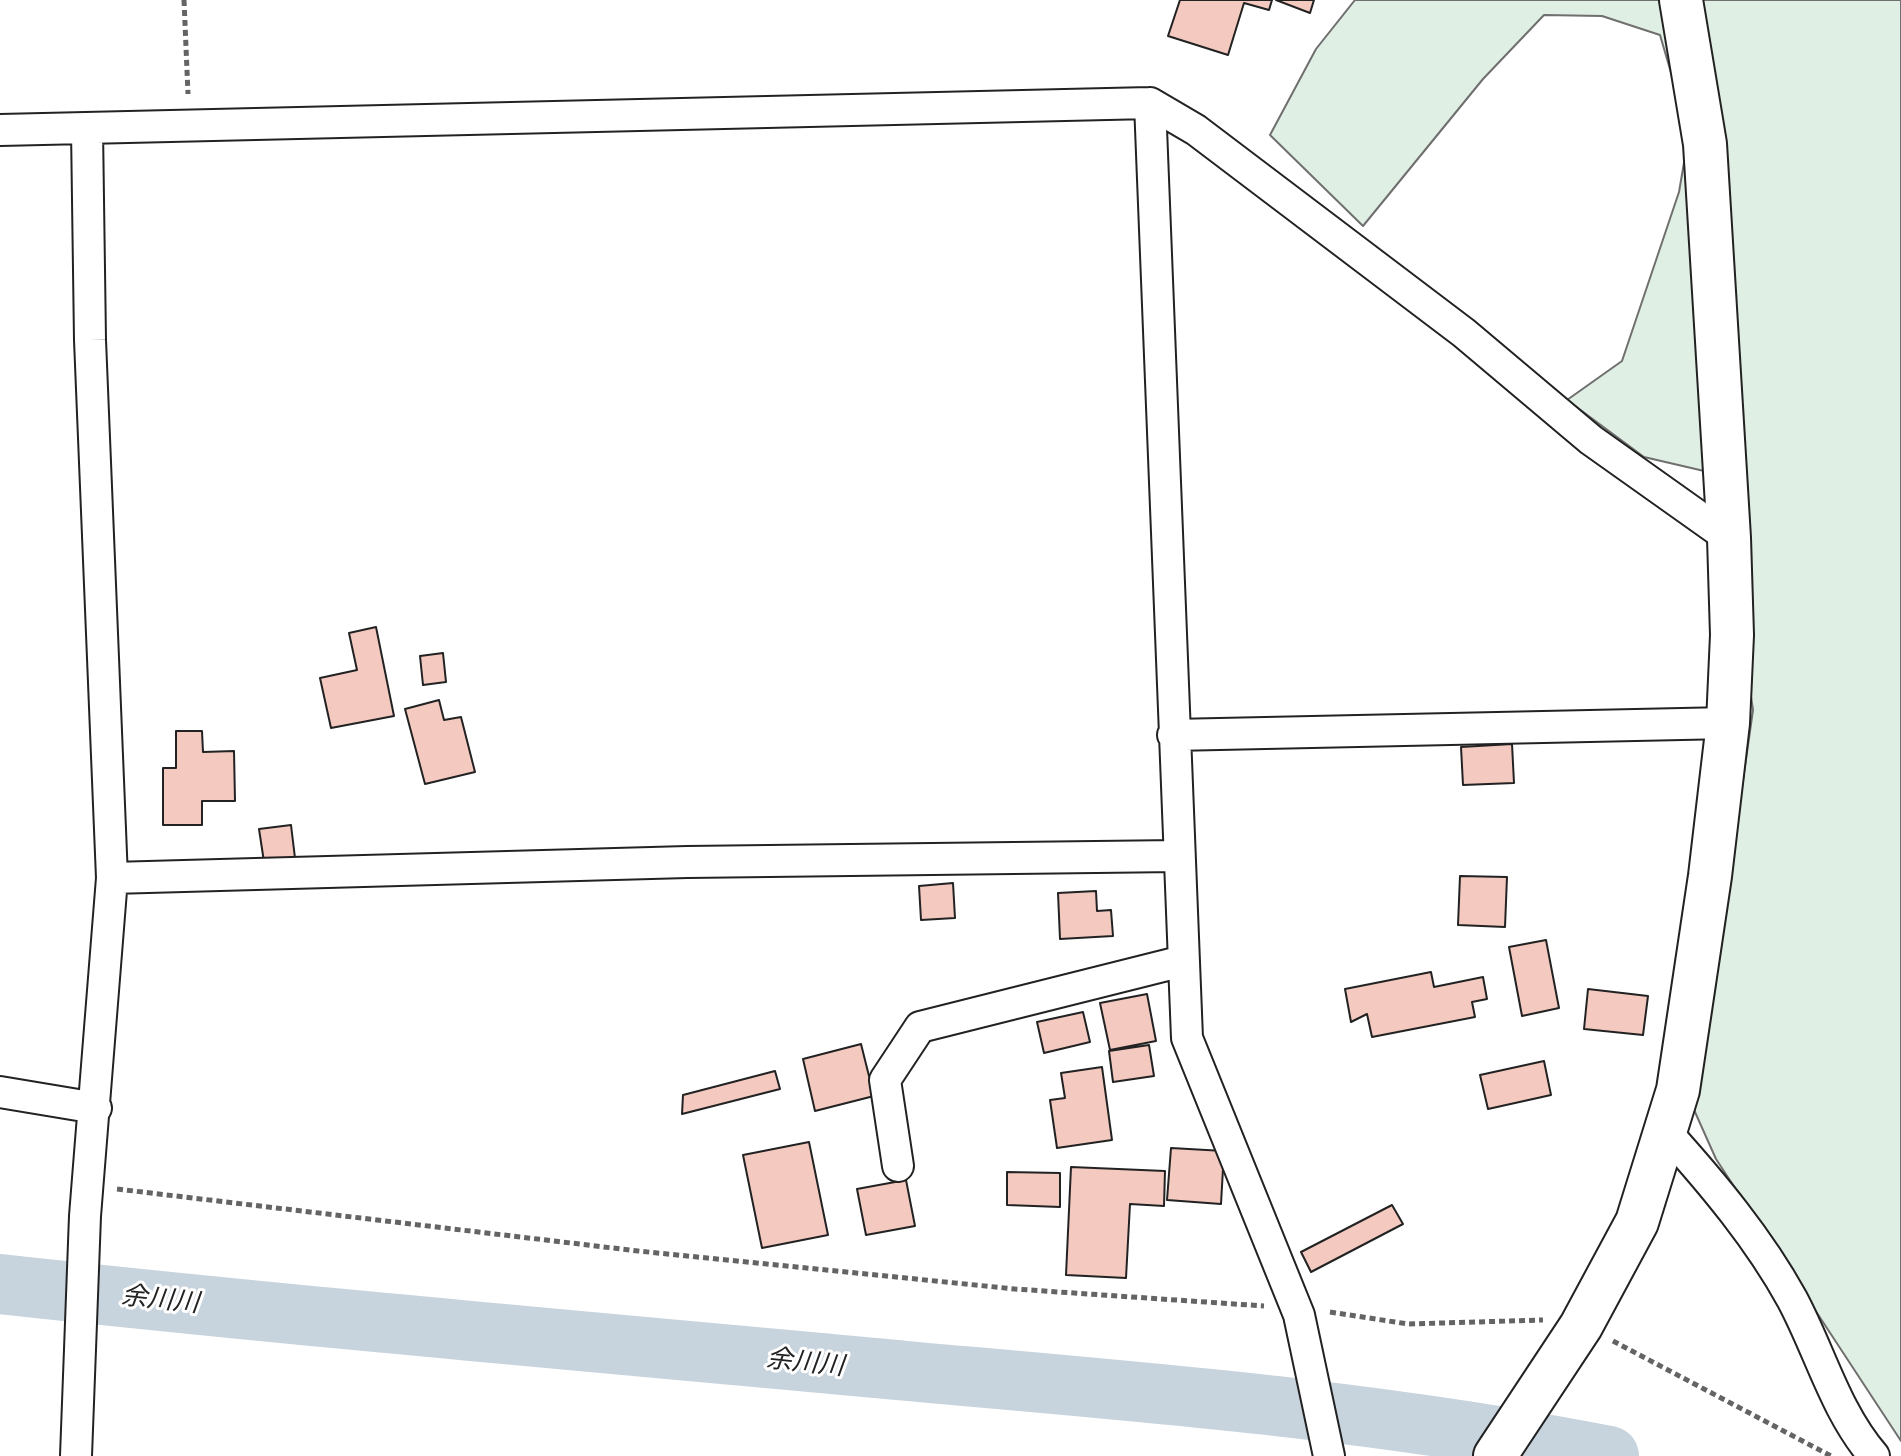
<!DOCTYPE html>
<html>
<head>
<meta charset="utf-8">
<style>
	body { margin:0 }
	canvas { display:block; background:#fff }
</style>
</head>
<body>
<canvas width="1901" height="1456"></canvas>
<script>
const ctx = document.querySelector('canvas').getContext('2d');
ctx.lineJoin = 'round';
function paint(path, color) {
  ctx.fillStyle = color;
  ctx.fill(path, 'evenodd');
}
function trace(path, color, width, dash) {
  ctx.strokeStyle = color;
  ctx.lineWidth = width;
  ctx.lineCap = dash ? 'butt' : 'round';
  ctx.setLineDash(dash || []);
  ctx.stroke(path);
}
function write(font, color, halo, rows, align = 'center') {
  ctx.font = font + ' "Open Sans","Noto Sans JP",sans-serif';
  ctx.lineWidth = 6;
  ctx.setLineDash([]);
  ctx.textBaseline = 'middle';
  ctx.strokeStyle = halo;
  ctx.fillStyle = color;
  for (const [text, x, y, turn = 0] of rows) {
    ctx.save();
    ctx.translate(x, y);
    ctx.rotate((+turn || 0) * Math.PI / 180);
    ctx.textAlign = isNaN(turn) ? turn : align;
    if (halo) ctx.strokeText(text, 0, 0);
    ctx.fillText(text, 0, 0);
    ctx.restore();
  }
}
const green = new Path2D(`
	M1355 0H1901V1441L1716 1159 1674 1065 1729 878 1753 710 1717 474 1644 457 1567 400 1622 361 1679 192 1686 151 1679 100 1660 35 1602 16 1544 15 1483 79 1363 226 1270 135 1316 49Z`);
const river = new Path2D(`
	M0 1284C302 1317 604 1343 907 1371 1141 1392 1378 1410 1609 1456`);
const building = new Path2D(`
	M1180 0H1272L1269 10 1244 3 1228 55 1168 36Z
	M1276 0H1314L1310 13Z
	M376 627 394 716 331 728 320 678 357 670 349 633Z
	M443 653 446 682 423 685 420 656Z
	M439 700 444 720 461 717 475 772 425 784 405 709Z
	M176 731H202L203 752 234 751 235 801H202V825H163V768H176Z
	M1512 744 1514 783 1463 785 1461 747Z
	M291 825 295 858 264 862 259 829Z
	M1460 876 1507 877 1505 927 1458 925Z
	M953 883 955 918 921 920 919 886Z
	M1096 891 1097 911 1111 910 1113 936 1060 939 1058 893Z
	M1546 940 1559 1008 1522 1016 1509 947Z
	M1431 972 1434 987 1483 977 1487 999 1472 1002 1475 1017 1372 1037 1367 1014 1351 1022 1345 989Z
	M1588 989 1648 996 1643 1035 1584 1029Z
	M1147 994 1156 1041 1110 1050 1100 1003Z
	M1083 1012 1090 1042 1044 1053 1037 1022Z
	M861 1044 874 1096 815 1111 803 1059Z
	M1149 1045 1154 1076 1113 1082 1109 1051Z
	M1544 1061 1551 1095 1488 1109 1480 1075Z
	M1102 1067 1112 1140 1057 1148 1050 1100 1065 1098 1061 1073Z
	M775 1071 780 1089 682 1114 683 1095Z
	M809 1142 828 1235 762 1248 743 1155Z
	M1171 1148 1224 1151 1221 1204 1167 1200Z
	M1071 1167 1165 1171 1164 1206 1130 1204 1126 1278 1066 1275Z
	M1007 1172 1060 1173V1207L1007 1205Z
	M906 1180 915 1226 866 1235 857 1189Z
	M1392 1205 1403 1224 1311 1272 1301 1252Z`);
const path = new Path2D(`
	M184 0 188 94
	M117 1189 638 1251 1015 1289 1264 1306
	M1330 1312 1408 1324 1543 1320
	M1613 1341 1831 1456`);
const street = new Path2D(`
	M1150 103 1187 1038 1299 1315 1329 1456
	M0 130 1150 103 1196 130 1464 333 1591 440 1729 538
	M1173 735 1728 723
	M112 878 687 862 1177 856
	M0 1092 96 1108
	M1667 1133C1713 1184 1759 1239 1792 1299 1820 1351 1835 1411 1874 1456
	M898 1166 885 1080 920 1027 1183 961
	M76 1456 85 1216 112 878 90 340 87 129`);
const secondary = new Path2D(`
	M1495 1456 1581 1326 1637 1222 1678 1090 1710 876 1728 723 1732 635 1729 538 1705 144 1681 0`);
const waterNames = [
	["余川川",160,1300,6],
	["余川川",805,1363,6]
];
paint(green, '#e0efe3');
trace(green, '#6f6f6f', 2);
trace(river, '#c7d3dd', 60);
paint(building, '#f3c9c0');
trace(building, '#222', 2);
trace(street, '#222', 34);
trace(secondary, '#222', 46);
trace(path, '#646464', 5, [6, 4]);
trace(street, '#fff', 30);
trace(secondary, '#fff', 42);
write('italic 26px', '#222', '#fff', waterNames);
</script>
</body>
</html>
